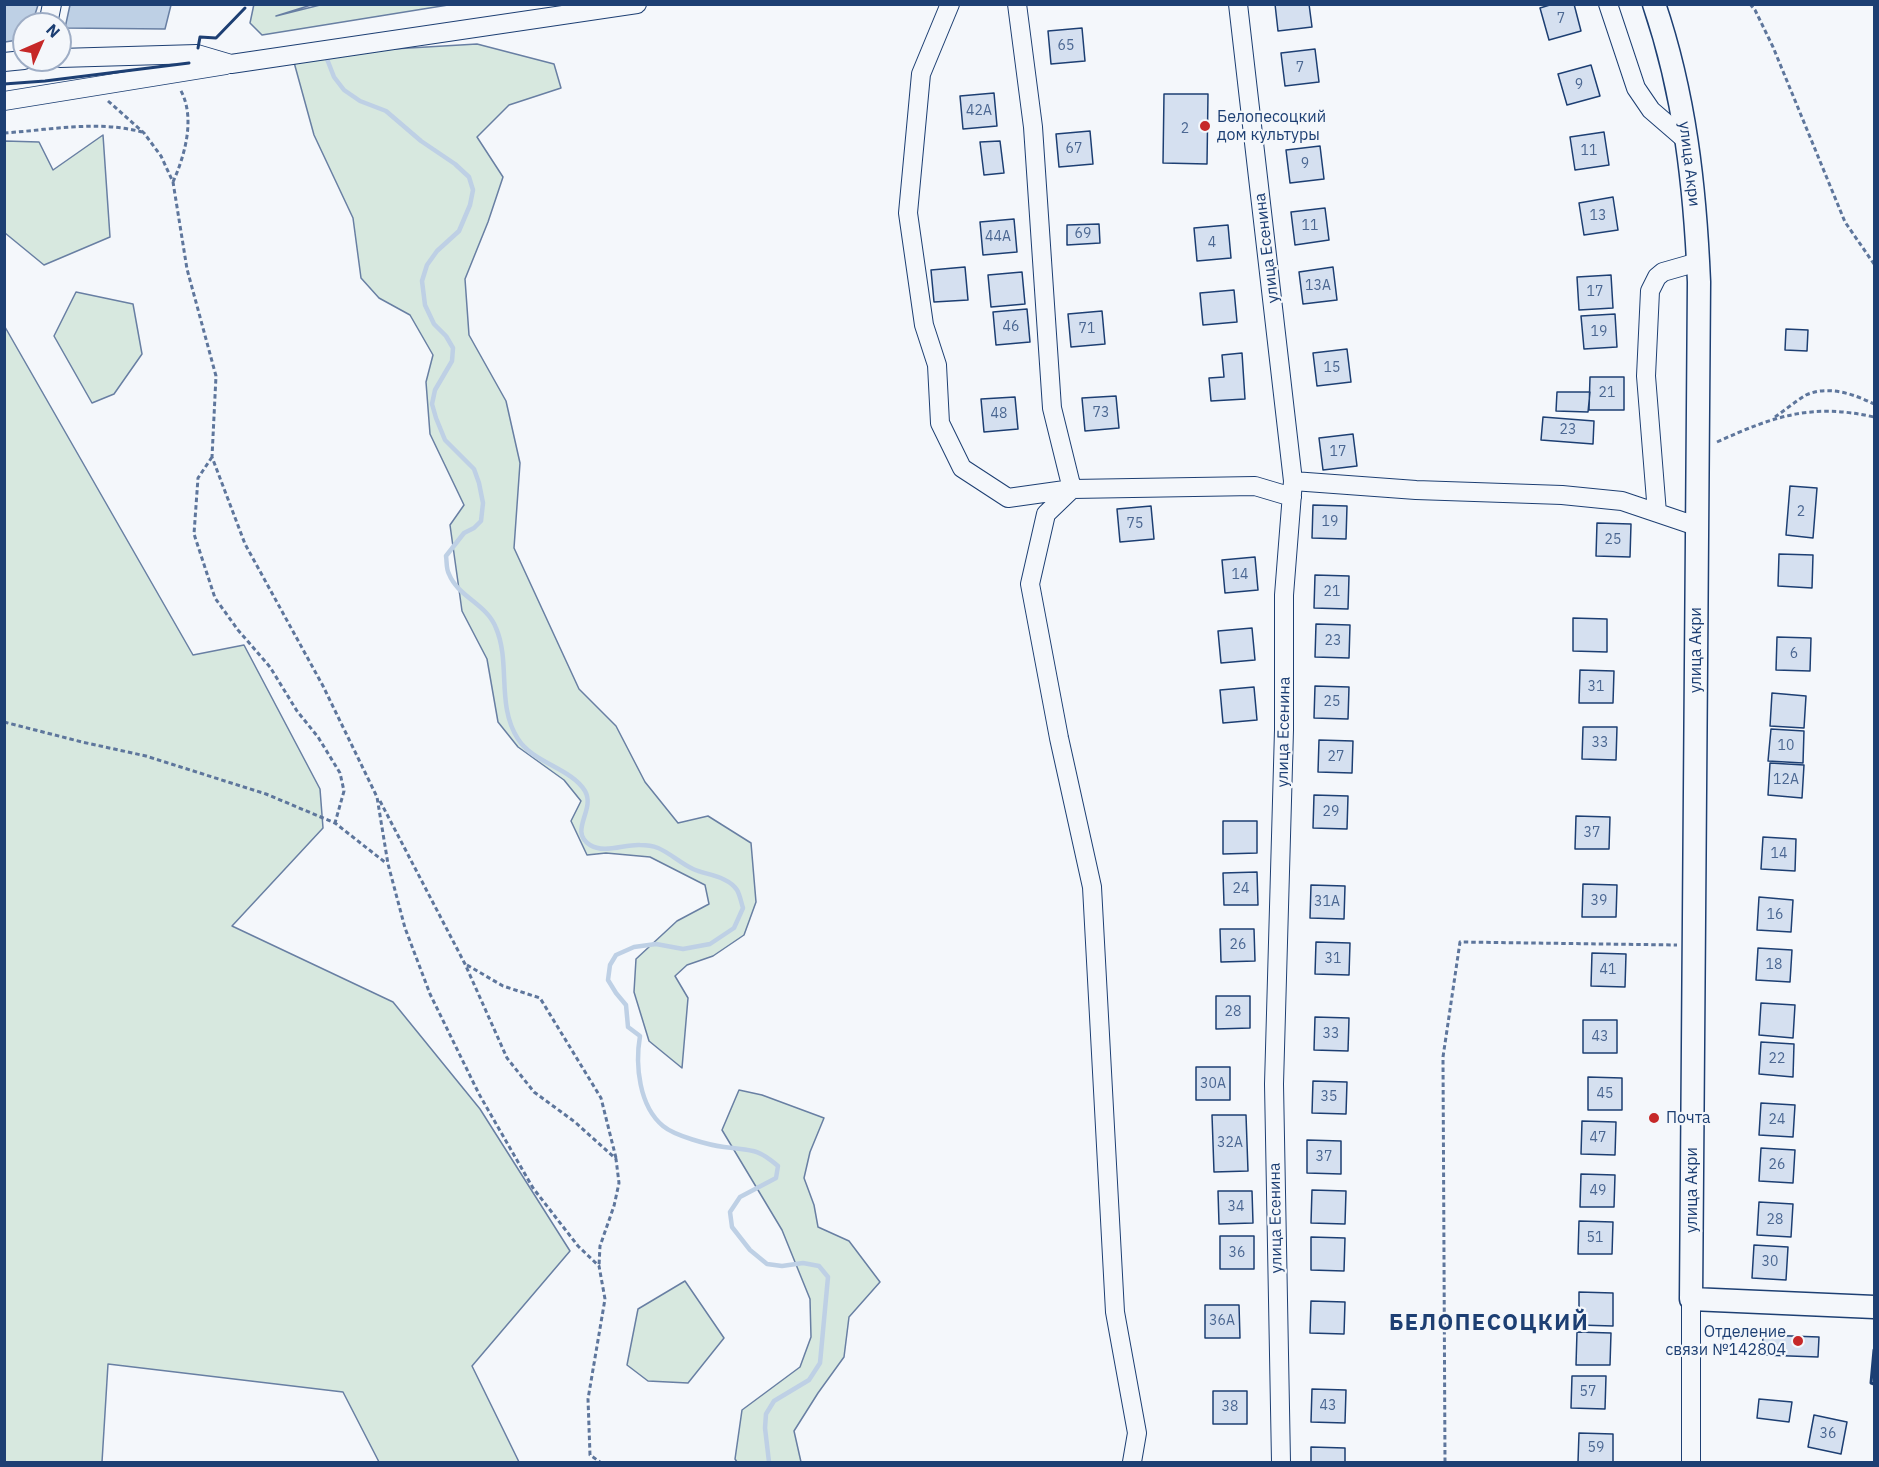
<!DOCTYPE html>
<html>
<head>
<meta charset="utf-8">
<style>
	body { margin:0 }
	#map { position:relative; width:1879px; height:1467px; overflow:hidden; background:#f4f7fb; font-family:"IBM Plex Sans",sans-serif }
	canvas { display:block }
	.frame { position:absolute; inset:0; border:6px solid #1d3f73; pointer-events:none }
	.north { position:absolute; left:12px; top:12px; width:60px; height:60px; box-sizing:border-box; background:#f4f7fb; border:2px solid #9eadc5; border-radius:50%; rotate:45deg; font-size:16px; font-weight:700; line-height:24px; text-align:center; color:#1d3f73 }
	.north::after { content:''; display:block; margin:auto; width:21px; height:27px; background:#c62828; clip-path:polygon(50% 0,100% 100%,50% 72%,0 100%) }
</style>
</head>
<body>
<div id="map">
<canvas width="1879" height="1467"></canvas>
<div class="frame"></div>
<div class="north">N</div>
</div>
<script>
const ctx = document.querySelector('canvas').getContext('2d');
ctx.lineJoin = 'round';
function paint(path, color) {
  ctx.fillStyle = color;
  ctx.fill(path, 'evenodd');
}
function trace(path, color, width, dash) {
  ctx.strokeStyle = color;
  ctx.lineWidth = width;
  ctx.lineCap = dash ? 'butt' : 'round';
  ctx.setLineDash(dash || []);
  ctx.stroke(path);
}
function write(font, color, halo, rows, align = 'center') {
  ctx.font = font + ' "IBM Plex Sans",sans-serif';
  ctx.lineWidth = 4.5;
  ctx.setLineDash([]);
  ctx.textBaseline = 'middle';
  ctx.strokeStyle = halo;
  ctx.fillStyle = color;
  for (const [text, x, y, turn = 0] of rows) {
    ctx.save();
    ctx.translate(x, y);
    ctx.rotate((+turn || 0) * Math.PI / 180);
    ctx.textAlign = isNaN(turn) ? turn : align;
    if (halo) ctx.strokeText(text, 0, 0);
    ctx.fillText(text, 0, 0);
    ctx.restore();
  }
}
const green = new Path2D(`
	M254 4 311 5 276 16 320 5H448L262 35 250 23Z
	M477 44 554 64 561 88 509 105 477 137 503 177 488 222 465 279 469 335 506 401 520 463 514 548 579 689 616 726 645 782 678 823 708 816 751 843 756 902 744 935 713 956 687 965 675 976 688 998 682 1068 649 1041 634 992 636 959 677 921 709 904 705 885 650 857 606 853 587 855 571 821 581 801 564 780 518 747 498 722 487 659 462 611 450 525 464 505 430 434 426 382 433 355 410 315 379 298 361 278 353 218 314 135 292 55Z
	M103 135 110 237 44 265 5 233V141L39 142 53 170Z
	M76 292 133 304 142 354 114 394 92 403 54 336Z
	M5 327 193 655 244 645 320 789 323 828 232 926 393 1002 480 1109 570 1251 472 1366 519 1462H379L343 1392 108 1364 102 1462H5Z
	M739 1090 762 1095 824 1118 810 1152 804 1178 814 1205 818 1227 849 1241 880 1282 849 1317 844 1357 818 1393 794 1431 801 1462H737L735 1459 742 1410 800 1367 811 1337 810 1299 782 1230 722 1130Z
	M685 1281 724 1338 688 1383 648 1381 627 1365 638 1309Z`);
const water = new Path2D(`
	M4 5H38L32 24H24V39L5 42Z
	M70 5V4L171 5 165 29 65 28Z`);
const stream = new Path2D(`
	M327 59 334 77 344 90 360 101 386 111 421 141 455 164 469 177 473 190 470 205 459 231 437 251 427 265 422 281 425 305 434 324 446 336 453 348 452 361 435 390 432 404 436 418 445 440 474 469 479 483 483 503 481 521 474 528 464 533 446 556C447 562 446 569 449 574 458 597 487 604 496 628 511 663 496 705 518 739 533 763 571 768 585 791 596 810 568 831 590 845 604 854 625 844 640 845 645 845 653 846 658 848 670 853 680 863 693 869 706 875 728 876 737 890 740 895 741 902 743 908L734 928 710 944 683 949 656 944 634 947 616 955 610 965 608 980 616 993 626 1005 628 1027 640 1036C635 1065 639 1106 663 1126 675 1136 709 1145 724 1147 751 1151 756 1147 778 1166L776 1178 740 1197 730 1212 732 1227 750 1250 767 1264 782 1266 803 1263 819 1266 828 1277 820 1363 809 1380 774 1401 766 1414 765 1428 769 1462`);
const building = new Path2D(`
	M1275 4H1309L1312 27 1278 31Z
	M1553 4H1574L1581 31 1549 40 1540 8Z
	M1082 28 1085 61 1051 64 1048 31Z
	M1315 49 1319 82 1285 86 1281 53Z
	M1591 65 1600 96 1567 105 1558 74Z
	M994 93 997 126 963 129 960 96Z
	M1164 94H1208L1207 164 1163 163Z
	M1090 131 1093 164 1059 167 1056 134Z
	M1604 132 1609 165 1575 170 1570 137Z
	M1000 141 1004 173 984 175 980 142Z
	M1320 146 1324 179 1290 183 1286 150Z
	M1613 197 1618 230 1584 235 1579 203Z
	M1325 208 1329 240 1295 245 1291 212Z
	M1014 219 1017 252 983 255 980 222Z
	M1099 224 1100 243 1067 245V225Z
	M1228 225 1231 258 1197 261 1194 228Z
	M965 267 968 300 934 302 931 270Z
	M1333 267 1337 300 1303 304 1299 272Z
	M1022 272 1025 304 991 307 988 275Z
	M1611 275 1613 308 1579 310 1577 277Z
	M1234 290 1237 322 1203 325 1200 293Z
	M1027 309 1030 342 996 345 993 312Z
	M1102 311 1105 344 1071 347 1068 314Z
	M1615 314 1617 347 1584 349 1581 316Z
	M1786 329 1808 330 1807 351 1785 350Z
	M1347 349 1351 382 1317 386 1313 353Z
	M1242 353 1245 399 1211 401 1209 378 1224 377 1222 355Z
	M1590 377H1624V410H1589Z
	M1557 392H1590L1588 412 1556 411Z
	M1116 396 1119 428 1085 431 1082 398Z
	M1015 397 1018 429 984 432 981 399Z
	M1543 417 1594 421 1593 444 1541 440Z
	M1353 434 1357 466 1323 470 1319 438Z
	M1790 486 1817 488 1813 538 1786 535Z
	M1313 505 1347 506 1346 539 1312 538Z
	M1151 506 1154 539 1120 542 1117 509Z
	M1597 523 1631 524 1630 557 1596 556Z
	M1779 554 1813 555 1812 588 1778 586Z
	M1255 557 1258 590 1225 593 1222 560Z
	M1315 575 1349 576 1348 609 1314 608Z
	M1573 618 1607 619V652L1573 651Z
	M1316 624 1350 625 1349 658 1315 657Z
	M1252 628 1255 660 1221 663 1218 631Z
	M1777 637 1811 638 1810 671 1776 670Z
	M1580 670 1614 671 1613 703H1579Z
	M1315 686 1349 687 1348 719 1314 718Z
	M1254 687 1257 720 1223 723 1220 690Z
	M1772 693 1806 696 1804 728 1770 726Z
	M1583 727H1617L1616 760 1582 759Z
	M1771 729 1804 731 1803 763 1768 761Z
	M1319 740 1353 741 1352 773 1318 772Z
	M1770 763 1804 765 1802 798 1768 795Z
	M1314 795 1348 796 1347 829 1313 828Z
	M1576 816 1610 817 1609 849H1575Z
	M1223 821H1257V853L1223 854Z
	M1763 837 1796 839 1795 871 1761 869Z
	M1257 872 1258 905H1224L1223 873Z
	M1583 884 1617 885 1616 917H1582Z
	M1311 885 1345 886 1344 919 1310 918Z
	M1759 897 1793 900 1791 932 1757 930Z
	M1220 929H1254L1255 961 1221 962Z
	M1316 942 1350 943 1349 975 1315 974Z
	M1758 948 1792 950 1790 982 1756 980Z
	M1592 953 1626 954 1625 987 1591 986Z
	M1216 996H1250V1028L1216 1029Z
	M1761 1003 1795 1005 1793 1038 1759 1035Z
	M1315 1017 1349 1018 1348 1051 1314 1050Z
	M1583 1020H1617V1053H1583Z
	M1761 1042 1794 1044 1793 1077 1759 1074Z
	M1196 1067H1230V1100H1196Z
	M1588 1077 1622 1078V1110H1588Z
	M1313 1081 1347 1082 1346 1114 1312 1113Z
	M1761 1103 1795 1105 1793 1137 1759 1135Z
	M1212 1115H1246L1248 1171 1214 1172Z
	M1582 1121 1616 1122 1615 1155 1581 1154Z
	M1307 1140 1341 1141V1174L1307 1173Z
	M1761 1148 1795 1150 1793 1183 1759 1181Z
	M1581 1174 1615 1175 1614 1207H1580Z
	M1312 1190 1346 1191 1345 1224 1311 1223Z
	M1218 1191H1252L1253 1223 1219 1224Z
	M1759 1202 1793 1204 1791 1237 1757 1235Z
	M1579 1221 1613 1222 1612 1254H1578Z
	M1220 1236H1254V1269H1220Z
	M1311 1237 1345 1238 1344 1271 1311 1270Z
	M1754 1245 1788 1247 1786 1280 1752 1278Z
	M1579 1292 1613 1293V1326L1579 1325Z
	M1311 1301 1345 1302 1344 1334 1310 1333Z
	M1205 1305H1239L1240 1338H1205Z
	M1577 1332 1611 1333 1610 1365H1576Z
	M1763 1335 1819 1337 1818 1357 1762 1355Z
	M1572 1376H1606L1605 1409 1571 1408Z
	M1312 1389 1346 1390 1345 1423 1311 1422Z
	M1213 1391H1247V1424H1213Z
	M1759 1399 1792 1402 1789 1422 1757 1418Z
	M1814 1415 1847 1422 1841 1454 1808 1447Z
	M1579 1433 1613 1434V1462H1578Z
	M1311 1447 1345 1448V1462H1311Z`);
const path = new Path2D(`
	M1750 4 1755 10 1773 47 1845 222 1874 264
	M108 101 144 133 161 156 173 182 187 269 216 376 212 457 245 544 323 686 377 797 388 864 405 928 430 994 479 1094 533 1188 578 1246 599 1266 605 1299 588 1399 590 1455 600 1462
	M4 133C50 130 97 120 142 132
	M173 182C185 155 196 117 180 89
	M1775 417C1785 410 1796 401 1806 395 1828 385 1854 394 1874 404
	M1717 442C1774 416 1812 403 1874 417
	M212 457 198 478 194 534 215 598 238 630 270 667 297 711 318 737 340 773 344 791 335 823
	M4 722 82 742 146 756 266 794 335 823 386 863
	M380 801 465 964 507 1058 534 1092 575 1122 616 1159 619 1183 614 1206 600 1246 599 1266
	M467 965 503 986 540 998 601 1098 616 1158
	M1445 1462 1443 1057 1460 942 1677 945`);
const minor = new Path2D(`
	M950 4 921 74 908 213 924 325 937 365 940 423 962 468 1008 498 1072 489 1255 486 1292 497
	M1017 4 1033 127 1052 408 1072 489 1046 514 1030 584 1059 738 1092 887 1115 1312 1137 1433 1132 1462
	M1238 4 1293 481 1284 595V730L1274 1084 1281 1462
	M1608 4 1636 88 1651 110 1688 142
	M48 24 52 4
	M60 58 197 54 231 64 637 4
	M4 62 24 60
	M4 101 226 65
	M1293 481 1416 490 1562 495 1622 501 1696 526
	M1657 513 1646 376 1650 291 1657 277 1663 272 1698 262
	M1691 1299V1462`);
const major = new Path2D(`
	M1654 4C1685 95 1695 187 1699 282L1691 1299 1874 1307`);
const wall = new Path2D(`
	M198 48 200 37 216 38 245 8
	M4 84 45 81 189 63
	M1874 1350 1871 1383 1874 1384`);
const markers = [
	[1205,126,6,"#c62828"],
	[1654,1118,6,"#c62828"],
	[1798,1341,6,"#c62828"]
];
const numberNames = [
	["7",1561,19],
	["65",1066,46],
	["7",1300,68],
	["9",1579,85],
	["42А",979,111],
	["2",1185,129],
	["67",1074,149],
	["11",1589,151],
	["9",1305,164],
	["13",1598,216],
	["11",1310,226],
	["69",1083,234],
	["44А",998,237],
	["4",1212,243],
	["13А",1318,286],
	["17",1595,292],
	["46",1011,327],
	["71",1087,329],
	["19",1599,332],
	["15",1332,368],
	["21",1607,393],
	["73",1101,413],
	["48",999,414],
	["23",1568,430],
	["17",1338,452],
	["2",1801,512],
	["19",1330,522],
	["75",1135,524],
	["25",1613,540],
	["14",1240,575],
	["21",1332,592],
	["23",1333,641],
	["6",1794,654],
	["31",1596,687],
	["25",1332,702],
	["33",1600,743],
	["10",1786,746],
	["27",1336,757],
	["12А",1786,780],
	["29",1331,812],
	["37",1592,833],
	["14",1779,854],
	["24",1241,889],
	["39",1599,901],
	["31А",1327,902],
	["16",1775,915],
	["26",1238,945],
	["31",1333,959],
	["18",1774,965],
	["41",1608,970],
	["28",1233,1012],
	["33",1331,1034],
	["43",1600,1037],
	["22",1777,1059],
	["30А",1213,1084],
	["45",1605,1094],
	["35",1329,1097],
	["24",1777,1120],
	["47",1598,1138],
	["32А",1230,1143],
	["37",1324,1157],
	["26",1777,1165],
	["49",1598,1191],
	["34",1236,1207],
	["28",1775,1220],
	["51",1595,1238],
	["36",1237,1253],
	["30",1770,1262],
	["36А",1222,1321],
	["57",1588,1392],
	["43",1328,1406],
	["38",1230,1407],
	["36",1828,1434],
	["59",1596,1448]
];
const poiNames = [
	["Белопесоцкий",1217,117],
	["дом культуры",1217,135],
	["Почта",1666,1118],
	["Отделение",1786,1332,"right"],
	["связи №142804",1786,1350,"right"]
];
const streetNames = [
	["улица Акри",1689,164,83],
	["улица Есенина",1267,248,-97],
	["улица Акри",1696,650,-90],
	["улица Есенина",1284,732,-89],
	["улица Акри",1692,1190,-90],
	["улица Есенина",1276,1218,-91]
];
const districtNames = [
	["БЕЛОПЕСОЦКИЙ",1489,1324]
];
paint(green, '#d7e8df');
trace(green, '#687fa3', 1.5);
paint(water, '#bed0e5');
trace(water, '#687fa3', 1.5);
trace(stream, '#bed0e5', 4.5);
paint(building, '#d5e0f0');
trace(building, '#1d3f73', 1.5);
trace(minor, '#1d3f73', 20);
trace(major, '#1d3f73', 25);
trace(path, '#5e769c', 3, [4.5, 3]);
trace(minor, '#f4f7fb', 18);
trace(major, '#f4f7fb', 22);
trace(wall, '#1d3f73', 3);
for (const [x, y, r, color] of markers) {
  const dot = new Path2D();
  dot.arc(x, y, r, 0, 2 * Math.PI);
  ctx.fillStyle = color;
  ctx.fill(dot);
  trace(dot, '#f4f7fb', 2);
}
write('14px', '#4b6792', null, numberNames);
write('16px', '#1d3f73', '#f4f7fb', poiNames, 'left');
write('16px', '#1d3f73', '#f4f7fb', streetNames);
ctx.letterSpacing = '1.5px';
write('bold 22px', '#1d3f73', '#f4f7fb', districtNames);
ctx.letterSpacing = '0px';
</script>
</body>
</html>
